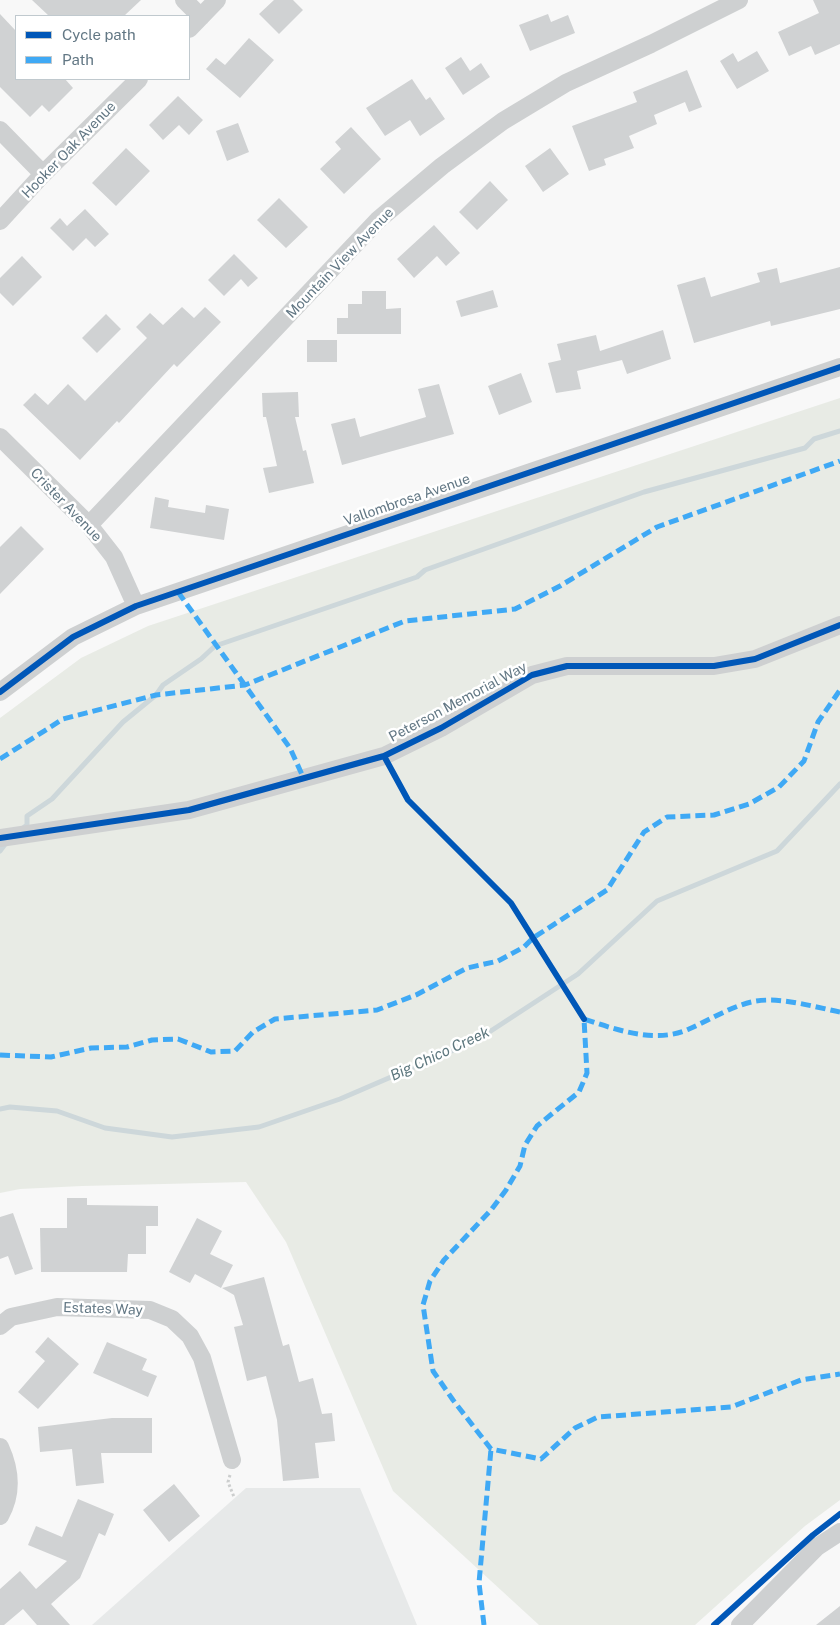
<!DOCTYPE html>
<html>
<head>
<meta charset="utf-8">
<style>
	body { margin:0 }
	#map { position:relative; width:840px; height:1625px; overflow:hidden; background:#f8f8f8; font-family:"Public Sans",sans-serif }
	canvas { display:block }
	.legend { position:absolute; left:15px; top:15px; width:175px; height:65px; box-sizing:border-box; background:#fff; border:1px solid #c0c9ce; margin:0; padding:6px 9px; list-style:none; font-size:15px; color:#627784 }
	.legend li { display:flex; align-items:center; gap:10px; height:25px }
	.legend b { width:25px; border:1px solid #c0c9ce }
</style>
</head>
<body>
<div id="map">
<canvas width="840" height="1625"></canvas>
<ul class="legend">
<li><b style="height:6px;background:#0057b8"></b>Cycle path</li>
<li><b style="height:6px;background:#3fa9f5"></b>Path</li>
</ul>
</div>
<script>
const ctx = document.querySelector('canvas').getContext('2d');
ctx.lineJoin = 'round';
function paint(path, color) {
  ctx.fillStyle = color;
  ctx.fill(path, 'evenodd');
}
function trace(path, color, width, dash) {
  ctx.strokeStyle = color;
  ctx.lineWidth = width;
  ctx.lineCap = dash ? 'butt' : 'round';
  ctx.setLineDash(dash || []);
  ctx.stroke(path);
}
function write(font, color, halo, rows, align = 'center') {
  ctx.font = font + ' "Public Sans",sans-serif';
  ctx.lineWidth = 5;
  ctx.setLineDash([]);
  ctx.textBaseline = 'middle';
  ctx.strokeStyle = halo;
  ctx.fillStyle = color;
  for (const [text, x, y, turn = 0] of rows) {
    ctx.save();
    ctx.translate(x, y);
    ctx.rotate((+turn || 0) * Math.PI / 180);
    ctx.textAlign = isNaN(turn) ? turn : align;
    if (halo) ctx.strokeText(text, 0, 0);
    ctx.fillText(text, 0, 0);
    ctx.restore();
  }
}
const built = new Path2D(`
	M246 1488H360L417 1625H92Z`);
const green = new Path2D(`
	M840 398V1500L805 1526 695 1625H539L393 1491 286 1242 246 1182 82 1186 20 1189 0 1193V718L81 658 148 626Z`);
const stream = new Path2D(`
	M22 829 27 825V816L52 799 123 722 156 695 163 685 201 659 215 646 417 577 425 570 644 492 805 448 814 439 840 431
	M0 851 6 843
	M0 1109 10 1107 57 1111 105 1128 172 1137 259 1127 340 1099 477 1040 578 974 657 901 777 851 840 784`);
const building = new Path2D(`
	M32 0H141L124 16H49Z
	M274 0H293L303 10 279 34 259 14Z
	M813 0H840V44L815 55 811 46 789 56 778 32 819 13Z
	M0 14 16 31V79H65L73 88 49 112 42 105 30 117 0 87Z
	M548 14 551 22 568 15 575 33 530 51 519 25Z
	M249 38 274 60 240 98 206 69 216 58 225 65Z
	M757 51 769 71 737 89 720 61 733 53 738 62Z
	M461 57 470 71 481 63 490 77 463 95 445 68Z
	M687 70 702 107 689 112 685 102 654 115 657 124 629 136 634 148 604 159 606 165 589 171 572 126 637 102 633 92Z
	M412 79 426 100 430 97 445 119 420 136 410 120 385 136 366 108Z
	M178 96 203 120 189 135 179 125 163 140 149 125Z
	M238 123 249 152 227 161 216 131Z
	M351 127 381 159 344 194 320 169 341 149 335 142Z
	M126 148 150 171 116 206 92 183Z
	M550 148 569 174 543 192 525 166Z
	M490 181 508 200 477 230 459 212Z
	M279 198 308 227 286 248 257 220Z
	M85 209 109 234 95 247 86 238 73 251 50 228 60 218 67 226Z
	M434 225 460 253 446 266 437 256 414 278 397 259Z
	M234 254 258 278 248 287 241 279 224 296 208 280Z
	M22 256 42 277 13 306 0 293V278Z
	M840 267V309L771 326 770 321 694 343 677 285 705 277 711 297 760 282 757 273 777 268 780 283Z
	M493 290 498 307 461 317 456 301Z
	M362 291H386V309L401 308V334H337V318H348V304H362Z
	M182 307 194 318 205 307 221 322 177 367 174 364 119 423 117 421 80 460 23 405 35 393 48 405 68 384 85 401 147 338 136 327 150 313 163 325Z
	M106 314 121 329 97 353 82 338Z
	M663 330 671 359 627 374 622 360 577 371 581 389 556 393 548 363 561 360 557 344 596 335 600 351Z
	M307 340H337V362H307Z
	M521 373 532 402 499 415 488 386Z
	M439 384 454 434 342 465 331 424 355 418 360 437 426 417 418 389Z
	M298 392 299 417H295L303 451 306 450 314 483 269 493 263 468 277 466 266 417H263L262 393Z
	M155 497 169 500 168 507 205 513 206 505 229 509 224 540 150 528Z
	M21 526 44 549 0 594V547Z
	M67 1198H87V1205L158 1206V1226H146V1254H128L127 1272H41L40 1228H67Z
	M13 1213 33 1269 15 1275 8 1256 0 1259V1217Z
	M197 1218 222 1231 210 1254 233 1265 221 1288 195 1274 190 1283 169 1272Z
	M264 1277 283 1346 289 1344 299 1382 313 1378 322 1414 332 1413 335 1441 315 1443 319 1478 283 1481 277 1420 266 1376 247 1381 234 1327 243 1325 234 1295 222 1288Z
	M48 1337 79 1364 38 1409 18 1392 45 1361 35 1352Z
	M107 1342 147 1359 142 1370 157 1376 148 1397 93 1373Z
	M112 1418H152V1453H101L104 1483 76 1486 72 1449 40 1452 38 1427Z
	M174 1484 200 1516 169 1542 143 1510Z
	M78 1499 114 1514 105 1536 99 1533 80 1578 51 1604 70 1625H37L23 1609 4 1625H0V1589L20 1571 36 1589 67 1561 28 1545 36 1526 62 1537Z
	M840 1606V1625H816Z`);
const path = new Path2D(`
	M230 1475 228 1482 234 1497`);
const minor = new Path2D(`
	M184 0 201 17
	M189 29 217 0
	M0 130 43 174
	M0 221 43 174 139 79
	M0 437 89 525 114 557 136 606
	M89 525 378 220 442 166 503 121 566 83 651 44 739 0
	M0 692 73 637 136 606 840 367
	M0 838 189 810 384 756 441 728 532 675 567 666H714L755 659 840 625
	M0 1326 11 1317 57 1307 150 1310 172 1319 190 1336 202 1358 232 1460
	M0 1447C11 1471 13 1493 0 1516
	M740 1625 817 1547 840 1532`);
const quiet = new Path2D(`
	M178 592 290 748 304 779
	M0 759 63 719 156 695 245 685 405 621 515 609 560 586 657 527 840 461
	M840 1012C814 1007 783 997 756 1001 733 1005 710 1020 689 1029 656 1044 617 1030 584 1019L587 1073 579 1092 537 1126 525 1145 520 1166 506 1190 491 1210 444 1260 430 1281 423 1305 433 1371 453 1400 491 1449 541 1459 575 1428 598 1417 731 1407 801 1380 840 1374
	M0 1055 51 1057 91 1048 127 1047 152 1040 178 1039 211 1052 235 1051 253 1032 275 1019 377 1010 416 995 467 968 498 961 524 947 533 938 607 890 644 832 667 817 714 815 749 804 779 787 804 761 818 722 840 690
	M484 1625 479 1583 491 1449`);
const cycleway = new Path2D(`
	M0 692 73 637 136 606 840 367
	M384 756 408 800 511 903 584 1019
	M0 838 189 810 384 756 441 728 532 675 567 666H714L755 659 840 625
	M714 1625 813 1535 840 1514`);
const streetNames = [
	["Hooker Oak Avenue",69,150,-46],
	["Mountain View Avenue",340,263,-46],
	["Vallombrosa Avenue",407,500,-19],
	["Crister Avenue",66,505,46],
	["Peterson Memorial Way",458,702,-28],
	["Estates Way",103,1309,2]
];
const waterNames = [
	["Big Chico Creek",440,1054,-25]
];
paint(built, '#e7e9e9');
paint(green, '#e8ebe5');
trace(stream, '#cdd7da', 5);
paint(building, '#d0d2d3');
trace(path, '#cccece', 3, [2.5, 2.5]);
trace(minor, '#ced0d1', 18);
trace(quiet, '#3fa9f5', 5, [10, 5]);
trace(cycleway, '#0057b8', 6);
write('14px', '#627784', '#fff', streetNames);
write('italic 15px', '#5d777e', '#fff', waterNames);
</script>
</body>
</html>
